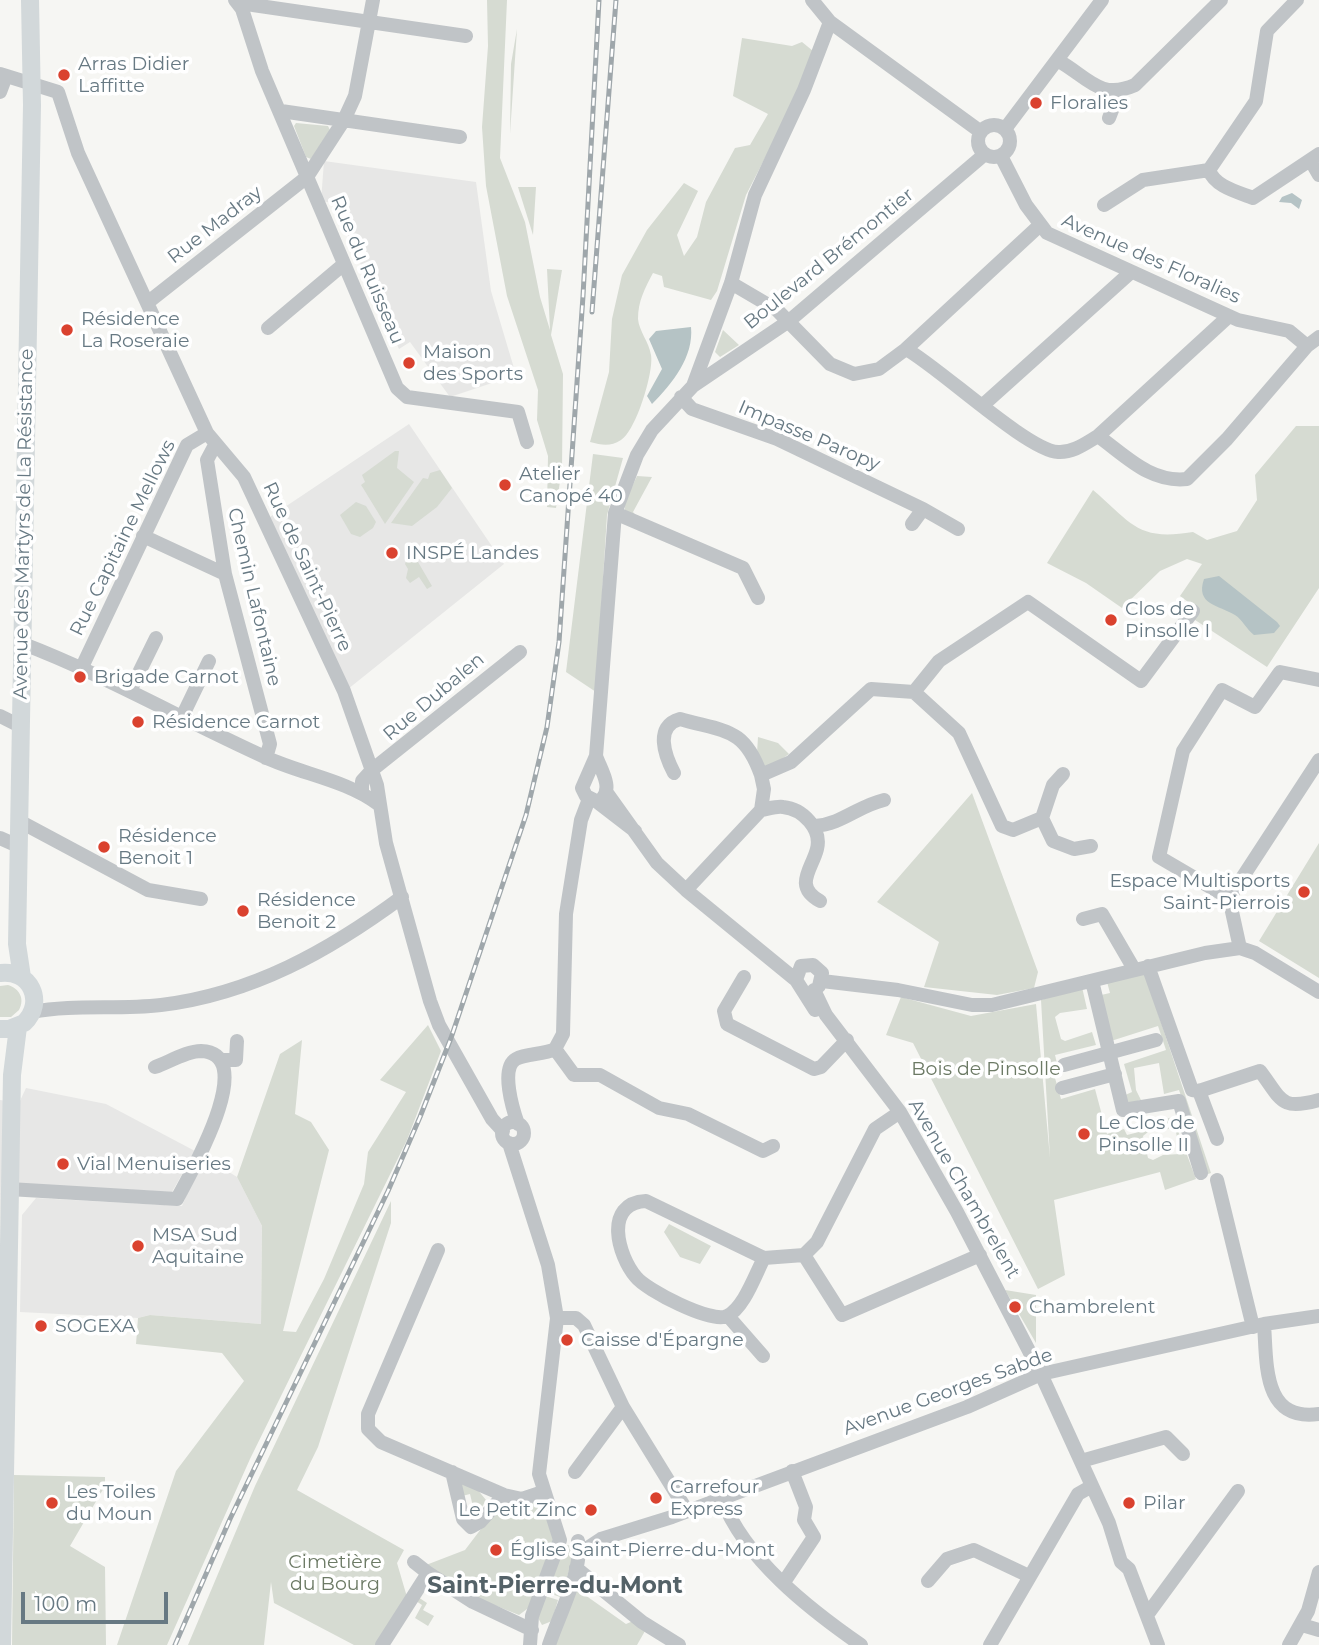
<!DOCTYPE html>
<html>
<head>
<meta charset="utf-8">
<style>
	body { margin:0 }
	#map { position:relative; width:1319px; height:1645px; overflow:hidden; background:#f6f6f3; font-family:Montserrat,sans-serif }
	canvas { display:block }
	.scale { position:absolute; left:21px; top:1592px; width:147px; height:32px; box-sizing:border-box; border:4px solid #677983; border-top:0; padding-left:9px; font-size:21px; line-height:24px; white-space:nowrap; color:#677983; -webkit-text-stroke:5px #fff; paint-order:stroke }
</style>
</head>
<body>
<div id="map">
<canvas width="1319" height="1645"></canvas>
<div class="scale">100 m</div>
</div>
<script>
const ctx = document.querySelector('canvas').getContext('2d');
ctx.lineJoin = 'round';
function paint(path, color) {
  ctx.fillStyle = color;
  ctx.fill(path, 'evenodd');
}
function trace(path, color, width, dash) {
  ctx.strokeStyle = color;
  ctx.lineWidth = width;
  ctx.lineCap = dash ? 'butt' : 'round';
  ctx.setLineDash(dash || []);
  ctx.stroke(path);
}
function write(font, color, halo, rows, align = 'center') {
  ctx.font = font + ' Montserrat,sans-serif';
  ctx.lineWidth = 7;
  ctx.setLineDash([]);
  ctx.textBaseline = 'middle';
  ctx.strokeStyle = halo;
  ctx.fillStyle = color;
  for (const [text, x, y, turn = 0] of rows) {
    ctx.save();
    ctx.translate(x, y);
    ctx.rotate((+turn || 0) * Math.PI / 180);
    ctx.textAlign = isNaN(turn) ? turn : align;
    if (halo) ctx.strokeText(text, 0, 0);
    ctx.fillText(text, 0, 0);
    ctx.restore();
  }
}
const built = new Path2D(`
	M324 161 476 182 491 291 516 375 450 397 410 342 399 349 333 203 321 201Z
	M409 424 504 564 348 689 270 517Z
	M26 1088 106 1104 195 1151 172 1192 1 1183 0 1278V1100L19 1103Z
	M203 1156 237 1177 262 1226 261 1324 150 1315 138 1318 20 1312 22 1215 36 1198 182 1206Z`);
const green = new Path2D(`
	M487 0H507L500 158 525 222 540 297 550 330 547 269 562 270 551 335 563 374 562 468 556 508 547 507 548 456 537 420 538 390 507 296 486 186 482 127 488 46Z
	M517 29 510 134 511 64Z
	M742 38 792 46 802 42 818 55 746 195 717 291 711 300 664 287 662 276 653 273C645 288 638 301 638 319 639 331 649 342 651 355 654 372 636 431 621 440 610 447 602 445 590 442L609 372 612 319 622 275 647 230 684 183 698 191 677 235 684 256 697 237 706 202 735 148 750 145 768 114 733 96Z
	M296 123 328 126 330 130 311 159 306 157 294 126Z
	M518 187H536L533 235Z
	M723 330 739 345 720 357 715 352Z
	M1296 426H1319V588L1267 667 1192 618 1199 610 1180 596 1202 564 1187 559 1160 571 1122 608 1086 583 1047 563 1093 490C1133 524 1137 541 1193 532L1207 540 1237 531 1257 500 1255 475Z
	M395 451H399L397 468 414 482 385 524 363 488 361 485 365 482 362 475Z
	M593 454 623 458 607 515 596 692 566 672Z
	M440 470 452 488 437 507 412 526 391 523 423 478 428 479 430 473Z
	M637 476 652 477 633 512 637 517 625 511 624 504Z
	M356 502 366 506 376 522 373 528 360 537 351 534 340 515Z
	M411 550 432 586 427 589 419 577 410 583 406 578 408 569 405 564Z
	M758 737 778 743 789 754 769 768 762 765 757 753Z
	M972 793 1038 972 1034 988 997 995 924 987 939 942 877 902Z
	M1319 843V978L1259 941Z
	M1145 974 1211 1173 1208 1174 1179 1090 1164 1094 1159 1063 1134 1068 1136 1090 1141 1100 1127 1104 1123 1096 1132 1092 1124 1064 1166 1050 1158 1026 1111 1041 1101 995 1110 993 1107 982Z
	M8 985C20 989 25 999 19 1010L11 1017H0V986Z
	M1082 987 1087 1009 1060 1013 1055 1017 1061 1039 1065 1041 1092 1032 1096 1045 1055 1055 1060 1076 1055 1078 1061 1099 1095 1089 1107 1134 1124 1129 1127 1135 1143 1131 1142 1125 1173 1117 1175 1128 1148 1132 1143 1136 1148 1158 1153 1160 1163 1155 1180 1154 1176 1132 1178 1131 1196 1179 1165 1190 1160 1172 1054 1200 1065 1275 1038 1289 913 1043 886 1035 901 997 971 1016 1036 1004 1050 1158 1041 1000Z
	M428 1025 441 1051 407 1140 250 1459 167 1645H117L176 1471 244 1381 222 1353 136 1344 138 1318 150 1315 261 1324 262 1226 237 1177 280 1054 302 1040 295 1114 311 1122 329 1150 283 1331 296 1332 324 1279 364 1184 368 1152 406 1092 380 1080Z
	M391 1201V1223L318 1447 297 1490 404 1550 397 1563 407 1597 377 1645H354L274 1603 271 1582 264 1645H188L255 1486Z
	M669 1224 711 1246 700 1264 680 1257 664 1232Z
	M1005 1290 1036 1295V1343Z
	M14 1475 105 1477V1486L70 1546 105 1567 106 1645H12Z
	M461 1482 477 1489 486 1500 479 1512 482 1514 472 1520 466 1513 474 1511 470 1494 462 1496Z
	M503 1500C543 1500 541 1501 555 1537L531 1606 519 1615 474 1597 426 1565 465 1550Z
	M567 1545 572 1546 574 1556 560 1597 546 1592 562 1548Z
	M589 1584 591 1587 585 1595 626 1624 633 1621 645 1631 637 1645H554L575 1586Z
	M545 1596 558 1600 552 1621 542 1625 537 1616Z
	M418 1597 427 1603 423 1610 434 1616 428 1626 415 1618 422 1605 416 1601Z`);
const water = new Path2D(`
	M1292 193 1302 200 1299 209 1291 203 1279 202 1282 197Z
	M691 327C694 357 672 384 652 404L647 396 662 369 649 339 656 331Z
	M1219 576 1277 622 1280 626 1274 633 1254 635C1246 629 1243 620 1235 615 1219 605 1195 605 1204 579Z`);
const minor = new Path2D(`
	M235 0 242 9 262 71 397 388 407 397 518 412 527 442
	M236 0 253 5 466 36
	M812 0 830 22 981 132
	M1057 60C1087 76 1099 101 1135 85L1221 0
	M0 74 58 92 78 153 207 433 244 477 344 691 377 785 386 843 430 1001 439 1025 492 1119 503 1131
	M0 92 6 76
	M281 111 460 137
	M1109 118 1119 92
	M978 141a16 16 0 1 1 32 0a16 16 0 1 1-32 0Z
	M1005 129 1102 0
	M1001 156 1026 205 1047 233 1238 320 1289 331 1307 346
	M1311 161 1319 175
	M1209 170 1256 101 1267 31 1297 0
	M1209 170C1215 187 1238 192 1253 198L1319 154
	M1104 205 1143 180 1209 170
	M731 283 777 310 830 364 854 374 879 369 906 349C940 368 1028 451 1058 452 1073 453 1086 443 1098 436L1229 316
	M147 303 307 177 344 120 355 96 373 0
	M268 328 344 264
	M906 349 1039 226
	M693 386 789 321 985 154
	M681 397 692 409 777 439 923 509 912 524
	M983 405 1130 273
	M1098 436C1126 456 1150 483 1187 479L1227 439 1307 346 1319 337
	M215 445 207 460 225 574 270 744 266 758
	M923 509 958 529
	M615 513 743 568 758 598
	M143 536 225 574
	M21 643C105 675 183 720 265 757 301 774 346 780 378 804
	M82 667 187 445 207 433
	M130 691 156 638
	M914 692 939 661 1028 602 1141 681 1193 611
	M0 716 20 726
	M182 717 209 661
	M596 756C601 770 613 787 602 799
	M674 773C665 756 654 726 680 719 725 732 744 727 761 775
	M362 793V781L372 770 520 652
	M607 793 657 863 686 890 796 980 815 1010
	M761 810C768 809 776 806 783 807 803 809 822 829 817 849 812 869 793 886 820 901
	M1042 818 1053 841 1074 849 1091 846
	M19 821 148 890 201 899
	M815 826C842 824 858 806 884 800
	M635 831 596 801 586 796 582 788 596 756 615 513 637 455 652 430 693 386 731 283 755 195 804 90 830 22
	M0 838 18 846
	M686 890 761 810 764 789 761 775 791 762 871 689 914 692 959 733 1002 826 1013 830 1042 818 1053 785 1063 774
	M1229 898 1319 760
	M1083 919 1102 914 1134 969
	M1240 948 1229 898 1159 857 1183 751 1222 690 1255 707 1280 672 1319 680
	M1148 966 1192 1090 1199 1091 1217 1139
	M744 977 724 1011 727 1024 814 1069 821 1067 847 1040
	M796 980 801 966 813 965 822 973 819 986
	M822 981 898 990 972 1005H992L1205 953 1240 948 1255 953 1319 992
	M1092 981 1123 1110 1179 1101 1201 1173
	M814 990 826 1015 900 1112 957 1212 1041 1374 1109 1523 1121 1562 1129 1569 1158 1645
	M32 1012C74 1004 118 1010 161 1005 252 994 329 951 402 897
	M555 1049 574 1075H600L659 1108 688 1114 763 1151 773 1146
	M221 1060H236L237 1041
	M1064 1065 1156 1040
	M1062 1088 1115 1074
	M1199 1091 1260 1071C1282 1100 1280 1111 1319 1100
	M502 1133a11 11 0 1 1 22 0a11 11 0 1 1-22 0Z
	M518 1124C513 1110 500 1068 516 1059 527 1053 543 1055 555 1049L563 1034 566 914 581 820 589 799
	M509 1143 548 1265 557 1318 539 1474 560 1540
	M1217 1180 1253 1327
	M9 1189 177 1199C189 1176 261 1053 201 1051 187 1051 169 1062 155 1067
	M438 1250 368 1414V1429L381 1442 504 1495 522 1499 543 1492
	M804 1255 842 1315 980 1255
	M804 1255 817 1242 875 1129 900 1112
	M764 1258C755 1275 744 1308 727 1316 712 1324 646 1290 636 1277 618 1256 603 1203 646 1201L764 1258 804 1255
	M728 1316 763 1356
	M557 1318H576L584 1325 623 1407 687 1511
	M1264 1324C1267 1363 1262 1422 1319 1414
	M1081 1461 1166 1437 1183 1454
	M452 1472 463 1519 471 1527 480 1522 504 1495
	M575 1472 623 1407
	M722 1499C745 1559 809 1609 861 1645
	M580 1553 601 1539 672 1517 967 1407 1041 1374 1264 1324 1319 1316
	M576 1568 642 1622 679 1645
	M428 1573 473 1602 532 1630
	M928 1581 947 1559 974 1550 1029 1576
	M784 1582 814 1537 804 1520 806 1507 792 1471
	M1147 1615 1238 1491
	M1302 1625 1319 1630
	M382 1645 428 1573 414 1562
	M530 1645 532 1616 560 1540
	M549 1645C558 1617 584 1568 578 1541
	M990 1645 1078 1494 1092 1486
	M1289 1645 1308 1611 1319 1572`);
const major = new Path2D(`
	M0 973C30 969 46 1002 24 1023L9 1029H0
	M22 977 17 944 32 105 30 0
	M2 1645 12 1075 18 1027`);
const rail = new Path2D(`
	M592 312 616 0
	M175 1645 230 1519 388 1191 420 1117 451 1038 526 815 547 727 559 642 583 296 599 0`);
const markers = [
	[64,75,7,"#da422f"],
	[1036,103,7,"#da422f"],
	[67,330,7,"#da422f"],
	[409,363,7,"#da422f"],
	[505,485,7,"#da422f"],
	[392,553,7,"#da422f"],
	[1111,620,7,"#da422f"],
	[80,677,7,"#da422f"],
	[138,722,7,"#da422f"],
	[104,847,7,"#da422f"],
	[1304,892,7,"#da422f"],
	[243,911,7,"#da422f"],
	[1084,1134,7,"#da422f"],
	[63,1164,7,"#da422f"],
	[138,1246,7,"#da422f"],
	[1015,1307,7,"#da422f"],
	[41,1326,7,"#da422f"],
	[567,1340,7,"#da422f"],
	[656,1498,7,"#da422f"],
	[52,1503,7,"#da422f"],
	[1129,1503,7,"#da422f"],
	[591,1510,7,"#da422f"],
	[496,1550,7,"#da422f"]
];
const poiNames = [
	["Arras Didier",78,64],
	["Laffitte",78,86],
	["Floralies",1050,103],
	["Résidence",81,319],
	["La Roseraie",81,341],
	["Maison",423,352],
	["des Sports",423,374],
	["Atelier",519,474],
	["Canopé 40",519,496],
	["INSPÉ Landes",406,553],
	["Clos de",1125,609],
	["Pinsolle I",1125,631],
	["Brigade Carnot",94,677],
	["Résidence Carnot",152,722],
	["Résidence",118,836],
	["Benoit 1",118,858],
	["Espace Multisports",1290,881,"right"],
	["Saint-Pierrois",1290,903,"right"],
	["Résidence",257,900],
	["Benoit 2",257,922],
	["Le Clos de",1098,1123],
	["Pinsolle II",1098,1145],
	["Vial Menuiseries",77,1164],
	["MSA Sud",152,1235],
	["Aquitaine",152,1257],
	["Chambrelent",1029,1307],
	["SOGEXA",55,1326],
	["Caisse d'Épargne",581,1340],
	["Carrefour",670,1487],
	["Express",670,1509],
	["Les Toiles",66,1492],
	["du Moun",66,1514],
	["Pilar",1143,1503],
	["Le Petit Zinc",577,1510,"right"],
	["Église Saint-Pierre-du-Mont",510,1550]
];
const streetNames = [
	["Rue Madray",215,225,-38],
	["Boulevard Brémontier",829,259,-39],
	["Avenue des Floralies",1151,259,24],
	["Rue du Ruisseau",367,270,67],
	["Impasse Paropy",809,436,23],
	["Avenue des Martyrs de La Résistance",24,524,-89],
	["Rue Capitaine Mellows",123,538,-64],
	["Rue de Saint-Pierre",307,567,65],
	["Chemin Lafontaine",254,597,77],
	["Rue Dubalen",434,697,-40],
	["Avenue Chambrelent",964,1189,60],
	["Avenue Georges Sabde",948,1392,-20]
];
const parkNames = [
	["Bois de Pinsolle",986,1069],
	["Cimetière",335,1562],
	["du Bourg",335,1584]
];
const quarterNames = [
	["Saint-Pierre-du-Mont",555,1586]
];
paint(built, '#e7e7e6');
paint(green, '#d6dbd2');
paint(water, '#b5c3c5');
trace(minor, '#c0c4c7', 14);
trace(major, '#d2d8da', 18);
trace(rail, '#9fa7ab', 5);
trace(rail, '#fff', 2.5, [8]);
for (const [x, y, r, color] of markers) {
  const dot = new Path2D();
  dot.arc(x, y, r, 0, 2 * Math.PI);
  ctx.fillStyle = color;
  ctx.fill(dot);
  trace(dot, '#fff', 2.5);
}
write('19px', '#677983', '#fff', poiNames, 'left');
write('19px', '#677983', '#fff', streetNames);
write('19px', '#6c7a65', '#fff', parkNames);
write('bold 23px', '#546268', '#fff', quarterNames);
</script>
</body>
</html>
